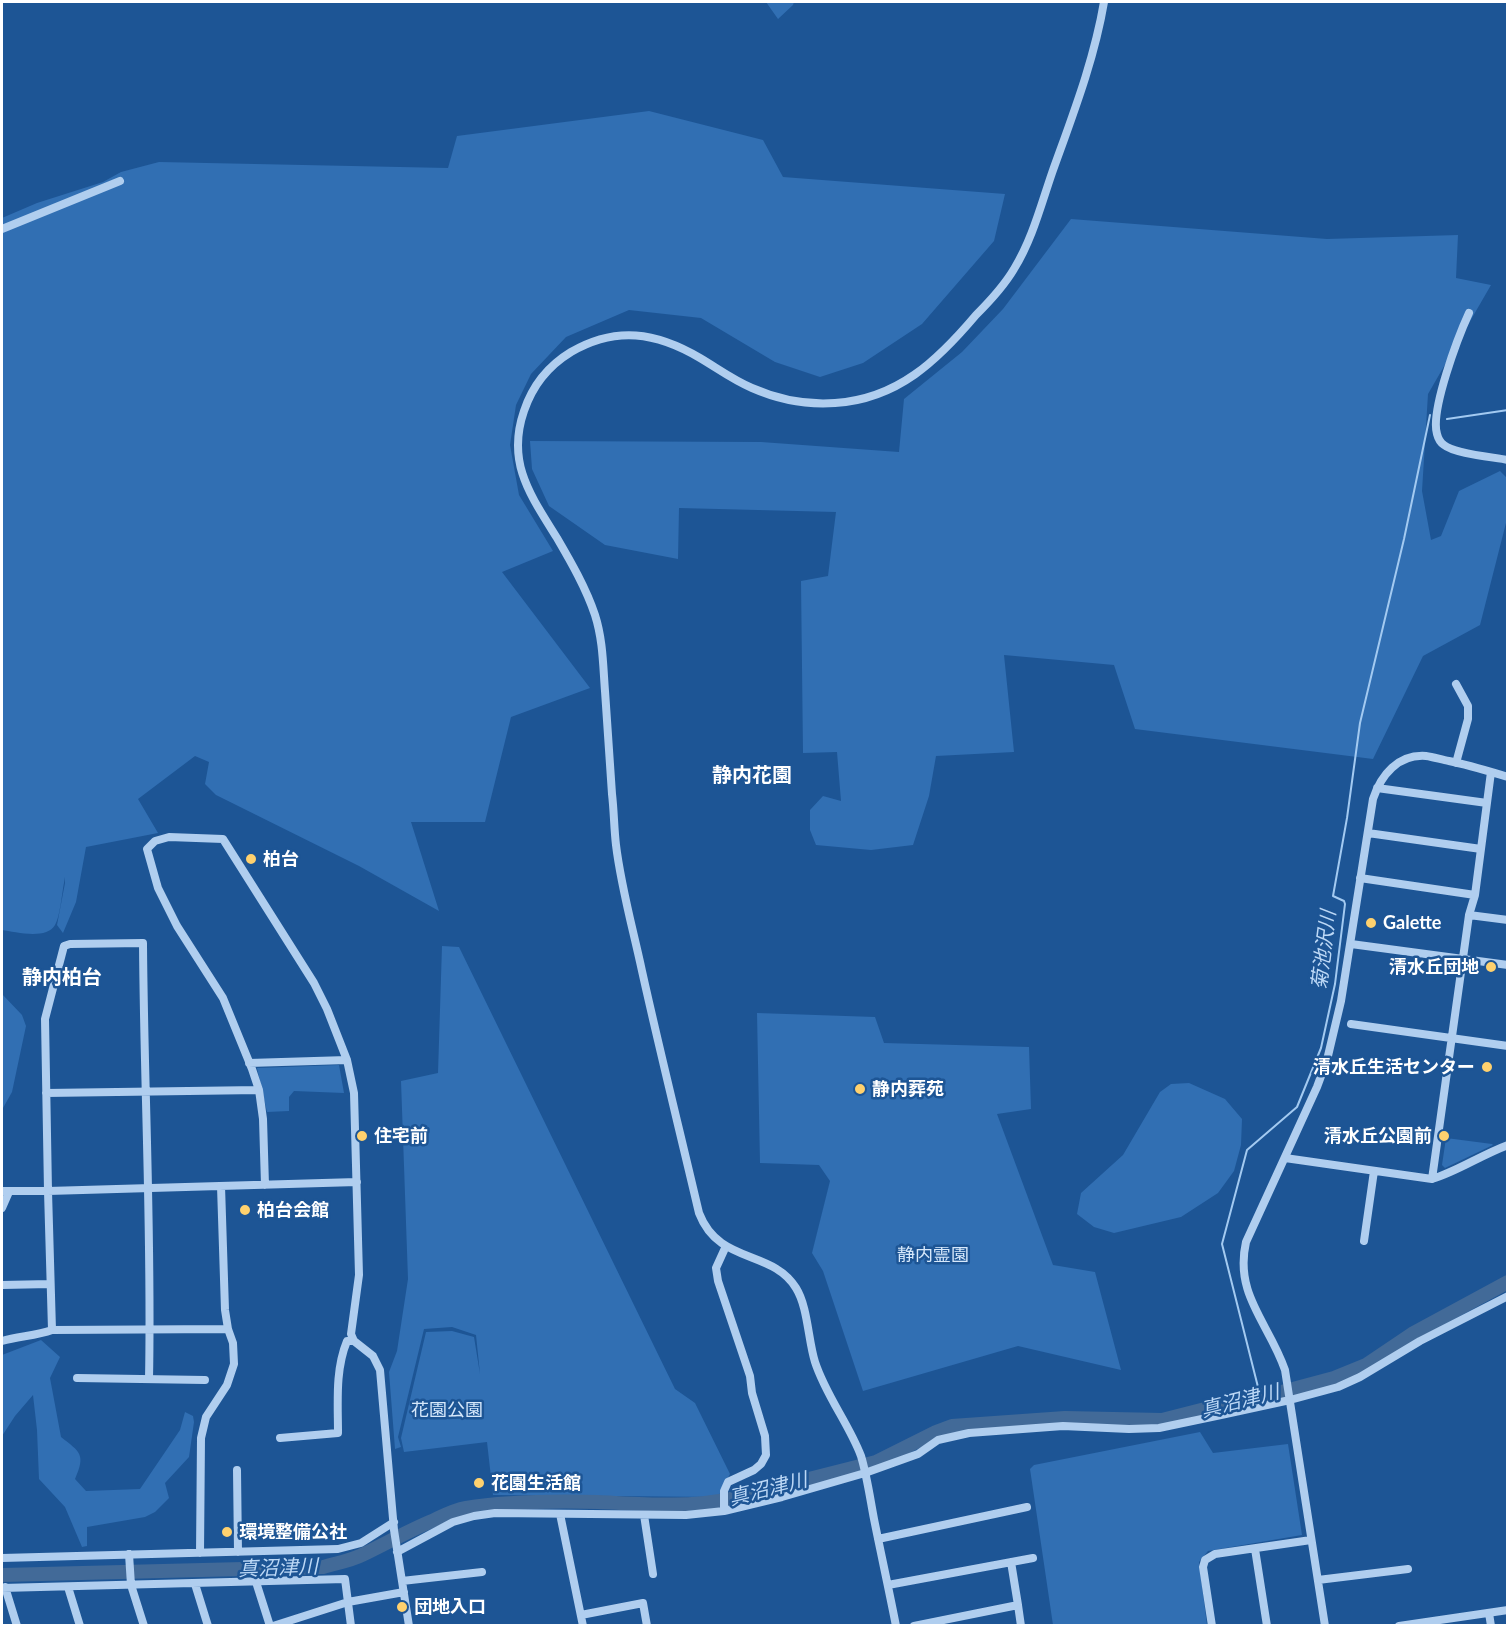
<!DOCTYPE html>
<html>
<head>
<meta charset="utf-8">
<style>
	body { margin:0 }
	#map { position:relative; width:1509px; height:1627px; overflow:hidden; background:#1d5595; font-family:Lato,sans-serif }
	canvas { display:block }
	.frame { position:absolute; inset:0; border:3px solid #fff; pointer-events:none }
</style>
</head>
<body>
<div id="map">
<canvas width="1509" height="1627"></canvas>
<div class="frame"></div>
</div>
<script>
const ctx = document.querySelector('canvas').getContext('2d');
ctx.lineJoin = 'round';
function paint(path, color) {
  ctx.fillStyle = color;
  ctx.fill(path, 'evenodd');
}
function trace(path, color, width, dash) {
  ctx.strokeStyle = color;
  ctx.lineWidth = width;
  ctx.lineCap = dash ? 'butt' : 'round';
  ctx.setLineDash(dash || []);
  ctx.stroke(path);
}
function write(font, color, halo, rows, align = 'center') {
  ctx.font = font + ' Lato,"Noto Sans JP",sans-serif';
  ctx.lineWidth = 5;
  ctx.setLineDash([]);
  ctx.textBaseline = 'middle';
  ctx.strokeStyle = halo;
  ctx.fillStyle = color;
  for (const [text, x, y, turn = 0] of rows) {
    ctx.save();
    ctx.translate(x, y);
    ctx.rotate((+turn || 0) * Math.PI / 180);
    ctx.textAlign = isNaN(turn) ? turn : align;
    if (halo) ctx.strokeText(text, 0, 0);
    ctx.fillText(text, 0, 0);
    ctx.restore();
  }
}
const green = new Path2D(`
	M766 2H794L793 5 778 19Z
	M649 111 763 140 783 177 1005 194 994 241 922 324 863 363 820 377 775 362 701 318 629 310 566 337 531 374 516 405 510 445 519 495 553 551 502 572 590 688 511 717 485 822H411L439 911 359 866 216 795 205 784 209 762 195 756 138 799 158 833 86 847 76 902 63 933 57 925 65 883 64 877V883C62 893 60 917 55 925 47 940 15 932 2 930V218L37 203 103 182 121 172 159 162 448 168 457 136Z
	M1071 219 1327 239 1458 235 1456 278 1491 285 1428 394 1422 491 1431 540 1441 536 1459 491 1500 471 1507 478V519L1480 625 1423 656 1373 759 1135 729 1114 665 1004 655 1014 752 936 756 929 796 913 845 871 850 816 845 810 830V810L823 796 841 801 837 752 803 753 801 581 828 576 836 512 679 508 678 559 605 545 549 506 532 469 530 441 761 442 899 452 904 399 962 352 1003 309Z
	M442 946 459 947 675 1389 695 1403 730 1474 718 1497 493 1495 487 1442 404 1452 401 1438 426 1332 452 1331 474 1337 480 1374 476 1335 452 1327 424 1329 398 1437 401 1447 395 1449 389 1372 397 1351 408 1279 401 1081 438 1073Z
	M2 994 22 1015 26 1026 12 1092 3 1108Z
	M757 1013 875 1017 884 1043 1029 1047 1031 1109 997 1114 1053 1265 1095 1272 1121 1370 1018 1346 863 1391 823 1271 812 1253 830 1181 819 1165 760 1163Z
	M339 1065 344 1093 294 1091 289 1097V1111L267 1112 257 1068Z
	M1189 1083 1225 1099 1242 1119 1241 1145 1234 1171 1218 1193 1181 1217 1114 1233 1094 1227 1077 1214 1081 1193 1123 1155 1160 1092 1171 1084Z
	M1446 1138 1492 1144 1493 1145 1445 1168 1442 1165Z
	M41 1340 60 1357 50 1378 61 1437C80 1452 86 1454 75 1479L86 1491 140 1489 180 1430 185 1412 193 1416 194 1422 189 1457 165 1483 169 1498 155 1512 145 1517 87 1527V1546L82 1547 65 1507 39 1479 37 1430 33 1395 15 1416 2 1436V1355Z
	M1200 1432 1213 1453 1288 1444 1302 1535 1208 1551 1199 1562 1207 1625H1053L1030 1469 1034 1465Z`);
const stream = new Path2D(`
	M1447 419 1508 410
	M1260 1395 1222 1244 1247 1150 1297 1107 1321 1048 1335 984 1345 904 1344 901 1333 896 1347 818 1360 723 1404 539 1430 415`);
const river = new Path2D(`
	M2 1575 323 1567C336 1563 350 1561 362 1555 385 1544 408 1531 432 1521 443 1516 454 1510 466 1508 507 1501 556 1501 598 1502 642 1504 686 1508 730 1499L876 1462 936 1432 952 1426 1065 1418 1162 1420 1260 1395 1278 1393 1334 1378 1366 1365 1412 1334 1508 1282`);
const minor = new Path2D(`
	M2 229 120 181
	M1469 313C1458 337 1430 411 1437 434 1438 438 1441 443 1444 445 1455 454 1493 457 1508 460
	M1456 763 1468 719V706L1456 684
	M1377 788 1487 803
	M1368 833 1481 849
	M1360 878 1475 895
	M1469 915 1475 895 1491 772
	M1351 944 1508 965
	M1351 1024 1508 1046
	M249 1063 347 1060
	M46 1093 259 1090
	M1285 1158 1432 1179C1458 1171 1481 1155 1508 1145
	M1432 1179 1469 915 1508 920
	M265 1185 263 1119 259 1090 252 1069 223 998 177 926 158 888 147 849 155 841 169 837 223 839 314 983 327 1009 347 1060 354 1093 359 1275 351 1334 354 1341 373 1356 380 1370 394 1530 409 1626
	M2 1191H48L357 1182
	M2 1208 9 1192
	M1364 1241 1374 1171
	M2 1285 50 1284
	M52 1330 48 1191 45 1019 64 946 70 944 143 943C144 1089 152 1234 149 1379
	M2 1341C18 1336 36 1336 52 1330L228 1329
	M77 1378 205 1380
	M280 1438 338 1433C338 1403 335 1370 347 1341H354
	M237 1470 238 1552
	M724 1511V1491L728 1482 754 1470 761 1464 766 1455 765 1436 752 1393 750 1376 718 1281 716 1268 726 1246
	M560 1514 583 1626
	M644 1515 653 1574
	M878 1539 1027 1507
	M1255 1549 1267 1626
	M397 1552 453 1522 474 1516 495 1513 686 1515 724 1511 782 1497 865 1473 918 1454 938 1440 969 1433 1063 1426 1129 1429 1159 1428 1221 1415 1290 1400 1338 1387 1360 1377 1420 1341 1508 1296
	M200 1553 201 1438 206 1417 227 1385 234 1364 233 1343 228 1329 225 1310 221 1186
	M129 1554 131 1585 144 1626
	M2 1558 338 1549 361 1543 394 1522
	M1318 1580 1408 1569
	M402 1581 482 1572
	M256 1582 270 1626
	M195 1584 208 1626
	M888 1585 1033 1558
	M5 1587 17 1626
	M68 1587 80 1626
	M2 1588 345 1579 351 1626
	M1018 1605 1021 1626
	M1489 1613 1491 1626
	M581 1615 643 1603 647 1626
	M273 1626 348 1602 404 1592
	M896 1626C889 1590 881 1554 874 1519 870 1498 867 1476 861 1456 849 1424 826 1396 815 1362 808 1340 808 1307 796 1288 772 1249 719 1265 699 1213 680 1132 660 1052 642 971 633 929 621 887 616 845 614 828 614 811 612 794 610 760 607 725 605 691 603 665 603 640 595 615 586 588 571 562 557 538 531 496 506 463 524 411 532 387 548 366 571 352 616 326 656 332 700 358 717 368 733 380 752 388 777 399 807 405 835 403 898 399 938 360 976 315 990 301 1004 286 1014 269 1032 240 1041 205 1052 173 1072 117 1094 61 1104 2
	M914 1626 1018 1605 1011 1562
	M1212 1626 1203 1567 1205 1560 1215 1554 1311 1540
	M1325 1626 1285 1370C1269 1323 1234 1295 1246 1242L1317 1087 1327 1060 1341 1001 1373 799C1381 775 1398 754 1426 756 1434 757 1442 760 1449 761 1469 765 1488 771 1508 777
	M1399 1626 1508 1610`);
const markers = [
	[251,859,6,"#ffd16e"],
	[1371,923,6,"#ffd16e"],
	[1491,967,6,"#ffd16e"],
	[1487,1067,6,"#ffd16e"],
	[860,1089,6,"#ffd16e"],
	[362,1136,6,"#ffd16e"],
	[1444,1136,6,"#ffd16e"],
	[245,1210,6,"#ffd16e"],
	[479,1483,6,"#ffd16e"],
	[227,1532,6,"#ffd16e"],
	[402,1607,6,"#ffd16e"]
];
const poiNames = [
	["柏台",263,859],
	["Galette",1383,923],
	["清水丘団地",1479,967,"right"],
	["清水丘生活センター",1475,1067,"right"],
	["静内葬苑",872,1089],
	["住宅前",374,1136],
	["清水丘公園前",1432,1136,"right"],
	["柏台会館",257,1210],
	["花園生活館",491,1483],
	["環境整備公社",239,1532],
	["団地入口",414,1607]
];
const parkNames = [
	["静内霊園",933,1255],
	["花園公園",447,1410]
];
const neighbourhoodNames = [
	["静内花園",752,776],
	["静内柏台",62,978]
];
const waterNames = [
	["菊池沢川",1324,950,-83],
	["真沼津川",1240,1401,-14],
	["真沼津川",768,1489,-14],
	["真沼津川",278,1568,-2]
];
paint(green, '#316fb3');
trace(stream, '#a3caf1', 2);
trace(river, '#426a98', 14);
trace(minor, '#b0ceef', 8);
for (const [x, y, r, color] of markers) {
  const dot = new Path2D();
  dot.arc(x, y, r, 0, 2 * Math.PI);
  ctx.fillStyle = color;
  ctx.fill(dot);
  trace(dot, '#1d5595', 2);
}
write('bold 18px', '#fff', '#1d5595', poiNames, 'left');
write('18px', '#d6e8fb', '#1d5595', parkNames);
write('bold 20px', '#fff', '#1d5595', neighbourhoodNames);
write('italic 20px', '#bcd8f6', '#1d5595', waterNames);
</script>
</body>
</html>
